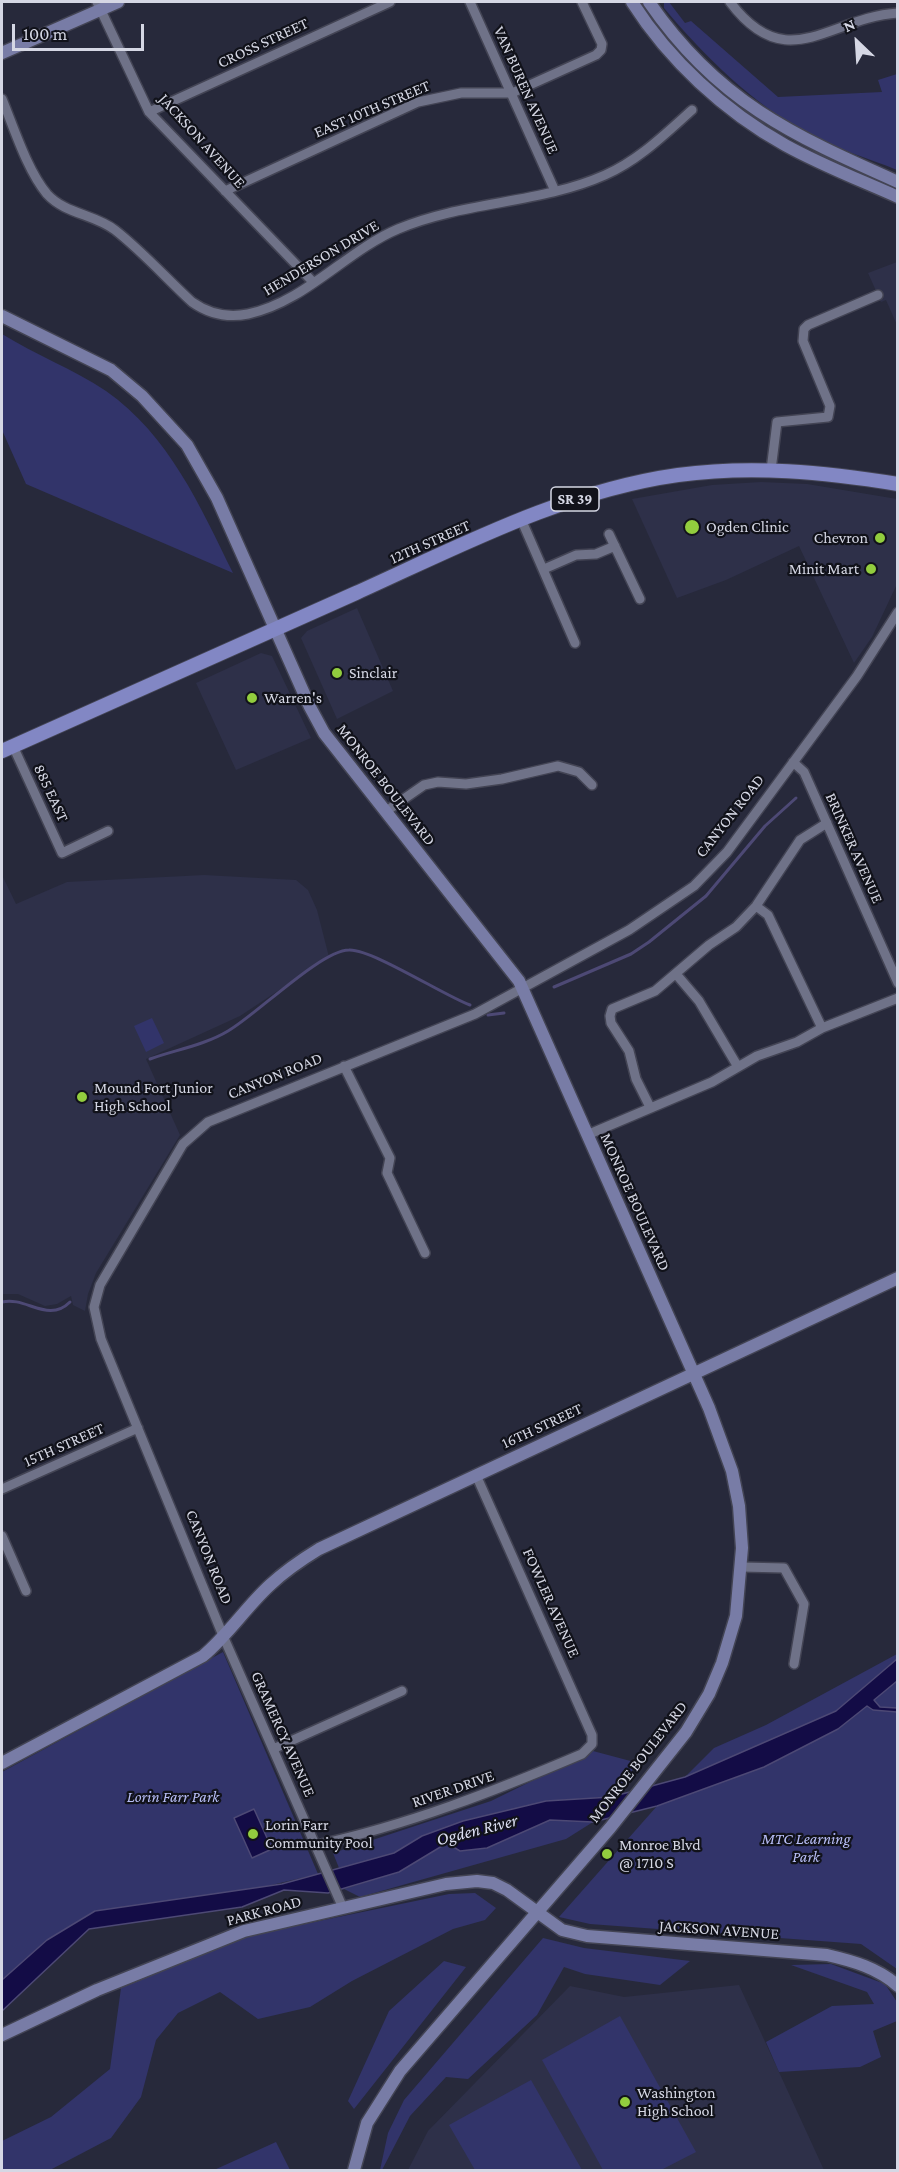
<!DOCTYPE html>
<html>
<head>
<meta charset="utf-8">
<style>
	body { margin:0 }
	#map { position:relative; width:899px; height:2172px; overflow:hidden; background:#27293b; font-family:"Crimson Pro",serif }
	canvas { display:block }
	.frame { position:absolute; inset:0; border:3px solid #d5d7e4; pointer-events:none }
	.north { position:absolute; left:827px; top:12px; width:60px; height:60px; -webkit-text-stroke:4px #11121a; paint-order:stroke; rotate:335deg; font-size:16px; font-weight:700; line-height:24px; text-align:center; color:#d5d7e4 }
	.north::after { content:''; display:block; margin:auto; width:21px; height:27px; background:#d5d7e4; clip-path:polygon(50% 0,100% 100%,50% 72%,0 100%) }
	.scale { position:absolute; left:12px; top:24px; width:132px; height:27px; box-sizing:border-box; border:3px solid #d5d7e4; border-top:0; padding-left:8px; font-size:18px; line-height:21px; white-space:nowrap; color:#d5d7e4; -webkit-text-stroke:4px #11121a; paint-order:stroke }
</style>
</head>
<body>
<div id="map">
<canvas width="899" height="2172"></canvas>
<div class="frame"></div>
<div class="north">N</div>
<div class="scale">100 m</div>
</div>
<script>
const ctx = document.querySelector('canvas').getContext('2d');
ctx.lineJoin = 'round';
function paint(path, color) {
  ctx.fillStyle = color;
  ctx.fill(path, 'evenodd');
}
function trace(path, color, width, dash) {
  ctx.strokeStyle = color;
  ctx.lineWidth = width;
  ctx.lineCap = dash ? 'butt' : 'round';
  ctx.setLineDash(dash || []);
  ctx.stroke(path);
}
function write(font, color, halo, rows, align = 'center') {
  ctx.font = font + ' "Crimson Pro",serif';
  ctx.lineWidth = 4.5;
  ctx.setLineDash([]);
  ctx.textBaseline = 'middle';
  ctx.strokeStyle = halo;
  ctx.fillStyle = color;
  for (const [text, x, y, turn = 0] of rows) {
    ctx.save();
    ctx.translate(x, y);
    ctx.rotate((+turn || 0) * Math.PI / 180);
    ctx.textAlign = isNaN(turn) ? turn : align;
    if (halo) ctx.strokeText(text, 0, 0);
    ctx.fillText(text, 0, 0);
    ctx.restore();
  }
}
const built = new Path2D(`
	M897 262V325L886 300 881 302 868 273Z
	M761 482 807 484 897 499V584L872 637 854 663 799 546 726 580 677 598 632 499 712 485Z
	M357 608 393 691 337 719 301 638 307 631Z
	M261 653 272 656 311 738 236 770 196 683Z
	M2 875 16 904 67 882 204 875 296 880 308 890 317 910 329 957 240 1016 146 1059 180 1135 96 1273 88 1294 85 1311 73 1305 71 1296 57 1304 45 1306 18 1294H2Z
	M739 1985 824 2170H408L428 2131 570 1986 624 1997Z`);
const green = new Path2D(`
	M664 2H669L685 23 691 21 778 97 882 92 878 80 897 74V170C868 158 836 149 808 134 752 103 704 56 664 8Z
	M2 334C36 355 73 369 106 391 169 435 200 506 233 573L26 484 2 430Z
	M152 1018 164 1043 146 1052 134 1026Z
	M223 1652 318 1874 242 1892 95 1911 47 1940 2 1980V1772Z
	M897 1654V1659L836 1711 685 1777 714 1748 766 1725Z
	M897 1681V1969L861 1944 590 1924 559 1917 657 1806 764 1767 838 1729Z
	M593 1751 638 1763 611 1797 546 1801 463 1821 422 1836 394 1853 339 1868 333 1853 491 1801Z
	M550 1820 593 1822 566 1839 360 1897 344 1889 399 1872 447 1843 460 1851 487 1848Z
	M475 1893 496 1908 485 1920 453 1929 352 1981 310 2007 258 2019 220 1992 178 2013 156 2040 141 2097 111 2138 50 2170H2V2141L51 2117 110 2069 121 1988 247 1936 449 1894Z
	M543 1938 584 1948 690 1961 660 1985 585 1974 564 1967 537 2015 468 2079 446 2077 410 2116 382 2170H380L388 2133 404 2100Z
	M444 1961 466 1967 354 2109 348 2101 389 2011Z
	M831 1964 885 1984 897 2002V2021L873 2031 881 2057 860 2067 779 2072 766 2042 832 2006 874 2004 867 1992 791 1965Z
	M620 2016 696 2152 661 2170H603L542 2060Z
	M531 2080 582 2170H475L449 2125Z
	M276 2142 290 2170H214Z`);
const water = new Path2D(`
	M897 1659V1681L874 1700 880 1707 897 1708V1712L873 1710 867 1706 838 1729 764 1767 657 1806 593 1822 550 1820 487 1848 460 1851 447 1843 399 1872 328 1893 284 1890 242 1907 89 1929 2 2011V1980L47 1940 95 1911 282 1884 394 1853 422 1836 463 1821 546 1801 611 1797 685 1777 836 1711Z
	M254 1809 272 1849 252 1858 234 1818Z`);
const stream = new Path2D(`
	M554 987 631 954 649 942 706 896 765 826 796 798
	M488 1015 504 1013
	M150 1059C175 1050 205 1045 228 1031 255 1016 321 950 349 950 372 949 443 995 470 1005
	M2 1302C26 1296 48 1324 70 1302`);
const street = new Path2D(`
	M97 2 149 112 313 282
	M470 2 555 191
	M730 2C787 78 830 17 898 13
	M2 99C14 128 27 170 47 194 65 214 94 214 115 230 142 251 167 279 192 302 209 314 228 318 248 314 305 302 346 251 398 229 464 201 540 204 605 175 639 160 665 134 692 110
	M149 112 390 2
	M225 191 418 102 461 93H512L596 55 601 50 602 44 582 2
	M771 470 777 422 828 417 830 406 803 341 804 329 808 325 878 295
	M521 519 575 643
	M609 534 640 599
	M544 569 576 555 596 554 615 546
	M13 746 62 853 108 831
	M793 762 804 772 898 983
	M385 812 424 785 438 782 466 784 502 779 558 766 579 772 592 785
	M756 906 768 915 822 1028
	M676 974 699 1001 738 1067
	M344 1066 390 1158 387 1173 425 1253
	M650 1107 636 1079 629 1051 611 1023 610 1016 612 1009 655 991 709 945 736 927 756 906 800 840 827 823
	M587 1135 712 1082 757 1056 797 1042 822 1028 898 998
	M2 1489 138 1428
	M2 1536 26 1591
	M742 1567 784 1568 804 1604 794 1664
	M273 1749 402 1691
	M316 1845C408 1825 495 1791 582 1754L592 1744V1735L476 1475
	M343 1908 224 1638 101 1339 94 1307 100 1285 183 1144 208 1122 475 1014 629 930 694 886 727 852 857 676 898 612`);
const secondary = new Path2D(`
	M632 2C669 60 724 111 785 145 821 165 860 180 898 197
	M649 2C717 101 792 135 898 182
	M2 53 118 2
	M2 316 111 370 142 396 187 445 217 498 310 707 324 733 519 981 709 1408 732 1471 739 1506 742 1548 736 1616 722 1663 709 1694 686 1732 610 1828 400 2071 367 2123 354 2170
	M2 1763 203 1656C229 1634 246 1607 270 1585 285 1571 301 1560 319 1549L898 1278
	M2 2035 97 1990 244 1931 446 1884 477 1881 493 1883 507 1890 562 1930 587 1936 827 1955C853 1961 878 1968 898 1986`);
const primary = new Path2D(`
	M2 751C120 698 238 646 356 593 460 546 564 491 678 475 752 465 824 472 898 484`);
const markers = [
	[692,527,8,"#92cd3e"],
	[880,538,6,"#92cd3e"],
	[871,569,6,"#92cd3e"],
	[337,673,6,"#92cd3e"],
	[252,698,6,"#92cd3e"],
	[82,1097,6,"#92cd3e"],
	[253,1834,6,"#92cd3e"],
	[607,1854,6,"#92cd3e"],
	[625,2102,6,"#92cd3e"]
];
const shields = [
	[575,499,48]
];
const shieldNames = [
	["SR 39",575,499]
];
const streetNames = [
	["CROSS STREET",263,43,-25],
	["VAN BUREN AVENUE",526,90,66],
	["EAST 10TH STREET",372,109,-23],
	["JACKSON AVENUE",202,141,48],
	["HENDERSON DRIVE",321,258,-31],
	["12TH STREET",430,542,-24],
	["MONROE BOULEVARD",386,785,52],
	["885 EAST",51,793,65],
	["CANYON ROAD",730,816,-52],
	["BRINKER AVENUE",854,848,66],
	["CANYON ROAD",275,1076,-22],
	["MONROE BOULEVARD",635,1202,66],
	["16TH STREET",542,1426,-25],
	["15TH STREET",64,1445,-24],
	["CANYON ROAD",209,1557,68],
	["FOWLER AVENUE",551,1603,66],
	["GRAMERCY AVENUE",283,1734,66],
	["MONROE BOULEVARD",638,1762,-52],
	["RIVER DRIVE",453,1789,-19],
	["PARK ROAD",264,1911,-15],
	["JACKSON AVENUE",719,1930,4]
];
const poiNames = [
	["Ogden Clinic",706,527],
	["Chevron",868,538,"right"],
	["Minit Mart",859,569,"right"],
	["Sinclair",349,673],
	["Warren's",264,698],
	["Mound Fort Junior",94,1088],
	["High School",94,1106],
	["Lorin Farr",265,1825],
	["Community Pool",265,1843],
	["Monroe Blvd",619,1845],
	["@ 1710 S",619,1863],
	["Washington",637,2093],
	["High School",637,2111]
];
const parkNames = [
	["Lorin Farr Park",173,1797],
	["MTC Learning",806,1839],
	["Park",806,1857]
];
const waterNames = [
	["Ogden River",477,1830,-14]
];
paint(built, '#2e3049');
paint(green, '#32346a');
paint(water, '#130c46');
trace(water, '#4d4975', 1.5);
trace(stream, '#4d4975', 3);
trace(street, '#434454', 12);
trace(secondary, '#434454', 15);
trace(primary, '#434454', 16);
trace(street, '#6f7288', 9);
trace(secondary, '#787ca6', 12);
trace(primary, '#8287c4', 14);
for (const [x, y, r, color] of markers) {
  const dot = new Path2D();
  dot.arc(x, y, r, 0, 2 * Math.PI);
  ctx.fillStyle = color;
  ctx.fill(dot);
  trace(dot, '#11121a', 2);
}
for (const [x, y, w] of shields) {
  const box = new Path2D();
  box.roundRect(x - w / 2, y - 12, w, 24, 4.5);
  ctx.fillStyle = '#11121a';
  ctx.fill(box);
  trace(box, '#d5d7e4', 1.5);
}
write('bold 15px', '#d5d7e4', null, shieldNames);
write('16px', '#d5d7e4', '#11121a', streetNames);
write('16px', '#d5d7e4', '#11121a', poiNames, 'left');
write('italic 16px', '#b9bff8', '#11121a', parkNames);
write('italic 18px', '#dbdef1', '#11121a', waterNames);
</script>
</body>
</html>
